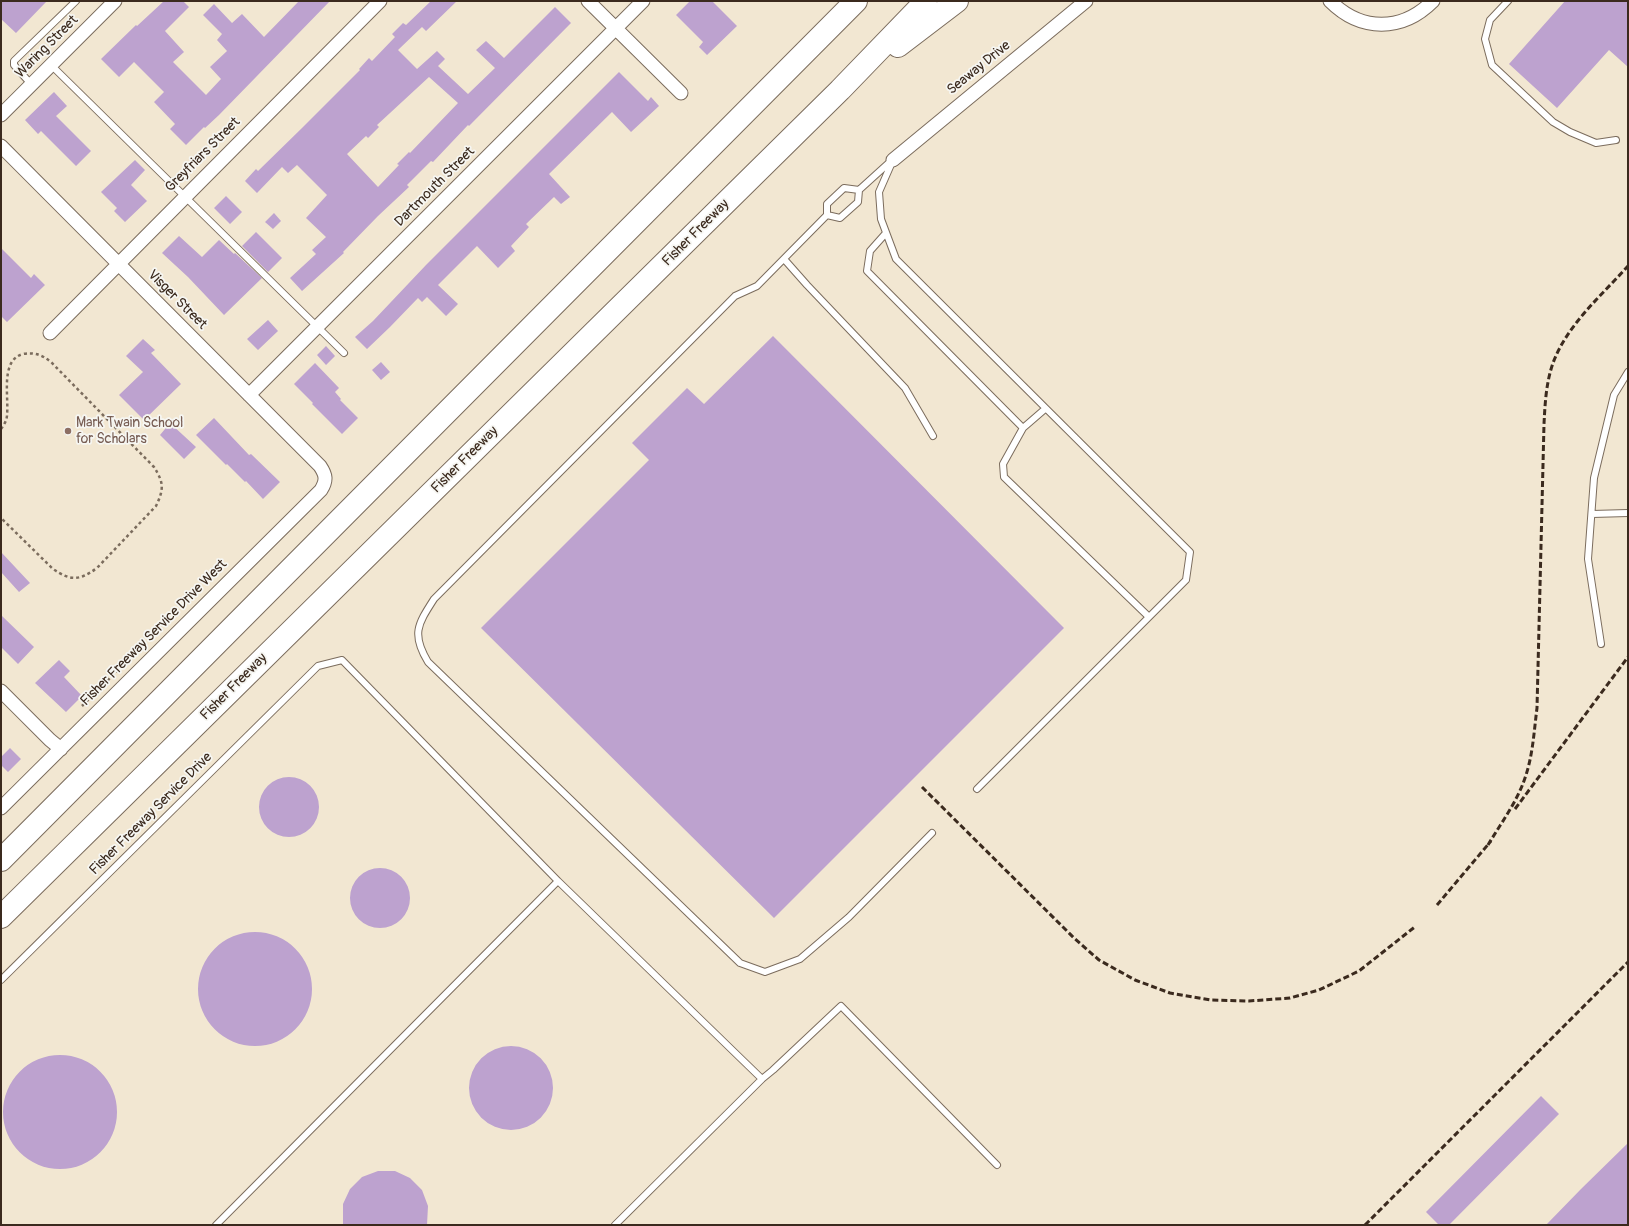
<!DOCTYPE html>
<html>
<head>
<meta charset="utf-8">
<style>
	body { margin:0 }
	#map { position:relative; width:1629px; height:1226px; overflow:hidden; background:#f2e7d2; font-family:Pangolin,sans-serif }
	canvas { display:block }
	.frame { position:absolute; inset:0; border:2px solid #3b2a1e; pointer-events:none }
</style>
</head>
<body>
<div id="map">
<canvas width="1629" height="1226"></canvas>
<div class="frame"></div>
</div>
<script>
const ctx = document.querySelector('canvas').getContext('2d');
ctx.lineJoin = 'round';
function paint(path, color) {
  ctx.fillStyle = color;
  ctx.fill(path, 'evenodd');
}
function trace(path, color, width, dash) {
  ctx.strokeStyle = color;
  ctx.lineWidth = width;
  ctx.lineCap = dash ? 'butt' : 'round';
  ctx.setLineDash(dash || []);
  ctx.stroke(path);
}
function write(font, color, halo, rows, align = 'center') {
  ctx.font = font + ' Pangolin,sans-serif';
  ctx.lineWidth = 3.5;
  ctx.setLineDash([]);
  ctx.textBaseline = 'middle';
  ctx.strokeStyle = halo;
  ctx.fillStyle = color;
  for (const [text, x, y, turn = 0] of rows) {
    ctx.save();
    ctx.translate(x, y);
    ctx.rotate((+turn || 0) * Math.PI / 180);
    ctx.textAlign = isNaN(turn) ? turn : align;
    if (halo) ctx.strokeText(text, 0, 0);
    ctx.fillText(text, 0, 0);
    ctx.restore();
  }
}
const building = new Path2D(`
	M1 1H47L16 33 1 19Z
	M164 1H183L189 7 165 31 184 52 173 62 206 95 221 79 210 67 227 51 217 40 222 34 203 15 214 4 232 23 242 14 264 37 299 1H330L219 115 205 128 204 127 186 145 170 129 175 124 154 102 164 92 134 62 119 77 101 59 136 25 137 26Z
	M431 1H457L426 31 422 27 398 50 417 69 437 51 445 59 438 66 468 94 495 68 476 50 486 41 504 58 555 7 571 23 469 126 468 125 433 162 431 161 407 185 409 187 378 216 343 252 344 253 302 291 290 278 316 254 312 250 326 237 306 218 327 195 297 165 288 173 282 167 257 193 245 181 256 169 258 171 302 128 360 70 359 69 369 58 372 61 395 37 392 34 403 23 406 25ZM429 77 458 103 410 153 409 152 397 164 399 165 378 187 347 154 366 136 368 138 379 127 377 125Z
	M690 1H712L737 26 707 55 699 47 703 42 676 15Z
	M1565 1H1628V67L1609 50 1557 108 1509 64Z
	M619 72 648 101 651 97 659 106 631 132 612 112 549 174 570 197 561 204 554 197 526 224 529 227 511 246 515 251 498 268 477 246 438 285 458 304 446 316 427 297 422 302 418 298 390 327 367 349 355 337 373 321 426 265Z
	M54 92 67 106 56 116 91 151 76 166 41 131 38 134 25 120Z
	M135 160 145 170 131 185 147 201 125 222 114 211 117 208 101 192Z
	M226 196 242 212 230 224 214 208Z
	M274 213 281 221 273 229 265 222Z
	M256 232 282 258 268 272 242 246Z
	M179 236 202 257 219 240 234 254 235 253 262 278 224 315 188 277 162 253Z
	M1 248 31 278 34 274 45 285 7 322 1 316Z
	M268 320 278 331 258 350 247 339Z
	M773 336 1064 628 774 918 481 628 649 460 632 443 687 388 704 404Z
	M143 339 155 350 151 353 181 384 144 420 119 395 143 372 126 356Z
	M326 346 335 356 326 365 317 355Z
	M381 362 390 372 381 380 372 370Z
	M315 363 339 388 335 392 341 399 340 400 358 418 342 434 312 404 313 403 294 384Z
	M214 418 249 455 251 454 280 482 263 499 246 481 245 482 227 464 226 465 196 435Z
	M170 423 196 447 184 459 160 435Z
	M1 552 30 583 19 592 1 572Z
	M1 615 34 647 18 664 1 647Z
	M59 660 70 671 64 677 82 696 66 712 35 683Z
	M10 748 21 759 8 772 1 765V757Z
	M259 807a30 30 0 1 1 60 0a30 30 0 1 1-60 0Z
	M350 898a30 30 0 1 1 60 0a30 30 0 1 1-60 0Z
	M198 989a57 57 0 1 1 114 0a57 57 0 1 1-114 0Z
	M469 1088a42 42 0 1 1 84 0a42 42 0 1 1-84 0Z
	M3 1112a57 57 0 1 1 114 0a57 57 0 1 1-114 0Z
	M1541 1096 1559 1114 1449 1225H1439L1426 1212Z
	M1628 1143V1225H1546L1581 1189Z
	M378 1171H395L410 1178 422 1190 428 1206 427 1225H343V1204L350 1189 362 1177Z`);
const path = new Path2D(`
	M1 429C4 425 7 420 7 415 9 396 0 360 23 354 35 352 42 355 51 362L154 467C164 483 164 489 156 506L97 568C79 581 71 581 53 569L1 518
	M124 663 131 657
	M82 706 117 671`);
const lane = new Path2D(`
	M1508 1 1490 20 1485 39 1492 65 1553 122 1570 132 1596 143 1616 140
	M51 65 344 353
	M31 84 14 65V61L76 1
	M893 160 879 192 881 219 896 259 1190 552 1186 580 977 789
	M859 190 844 188 827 204V215L757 286 735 296 434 599C418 624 411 634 428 662L740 963 765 972 800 959 849 917 932 833
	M827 215 840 218 858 202 859 190 891 161
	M886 233 870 251 867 271 1023 428
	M784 259 807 285 905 388 933 436
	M1045 409 1023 428 1003 464 1004 477 1149 617
	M1592 514 1628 513
	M1601 644 1588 559 1594 478 1614 395 1628 372
	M1 980 318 666 342 660 558 881
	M216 1225 558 881 762 1079
	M615 1225 762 1079 773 1070 841 1006 997 1165`);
const street = new Path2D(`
	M588 1 681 93
	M1330 1C1361 32 1402 32 1433 1
	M1 115 115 1
	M1 146 320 466C326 475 327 480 321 490L1 808
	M893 160 1086 1
	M50 333 380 1
	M249 395 643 1
	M1 691 50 740 61 749`);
const highway = new Path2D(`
	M898 46 957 1
	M1 860 856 1
	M1 917 840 90 926 1`);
const rail = new Path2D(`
	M922 787 1074 938 1099 960 1135 980 1170 993 1211 1000 1249 1001 1290 998 1319 990 1359 971 1416 926
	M1515 809 1628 657
	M1488 845C1501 823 1517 802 1525 778 1533 755 1534 731 1537 708L1544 424C1545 404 1546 383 1553 363 1567 325 1601 296 1628 266
	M1437 905 1491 841
	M1365 1225 1628 962`);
const markers = [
	[68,431,4,"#8d6e63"]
];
const streetNames = [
	["Waring Street",47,47,-45],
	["Seaway Drive",979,68,-39],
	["Greyfriars Street",203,155,-45],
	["Dartmouth Street",435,187,-45],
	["Fisher Freeway",696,233,-45],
	["Visger Street",177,300,45],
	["Fisher Freeway",465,460,-45],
	["Fisher Freeway Service Drive West",154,633,-45],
	["Fisher Freeway",234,687,-45],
	["Fisher Freeway Service Drive",151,814,-45]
];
const educationNames = [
	["Mark Twain School",76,423],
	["for Scholars",76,439]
];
paint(building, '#bda2cf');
trace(lane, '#7b6c5d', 8);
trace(street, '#7b6c5d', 15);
trace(highway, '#7b6c5d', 24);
trace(path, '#7b6c5d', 2.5, [3, 3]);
trace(lane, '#fff', 6);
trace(street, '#fff', 13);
trace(highway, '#fff', 22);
trace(rail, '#3b2a1e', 3, [6, 3]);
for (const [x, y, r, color] of markers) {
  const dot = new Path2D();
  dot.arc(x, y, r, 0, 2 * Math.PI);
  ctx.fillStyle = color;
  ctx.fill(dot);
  trace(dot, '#f6f6f2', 1.5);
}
write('14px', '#3b2a1e', '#f6f6f2', streetNames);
write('14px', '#785e54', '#f6f6f2', educationNames, 'left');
</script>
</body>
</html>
